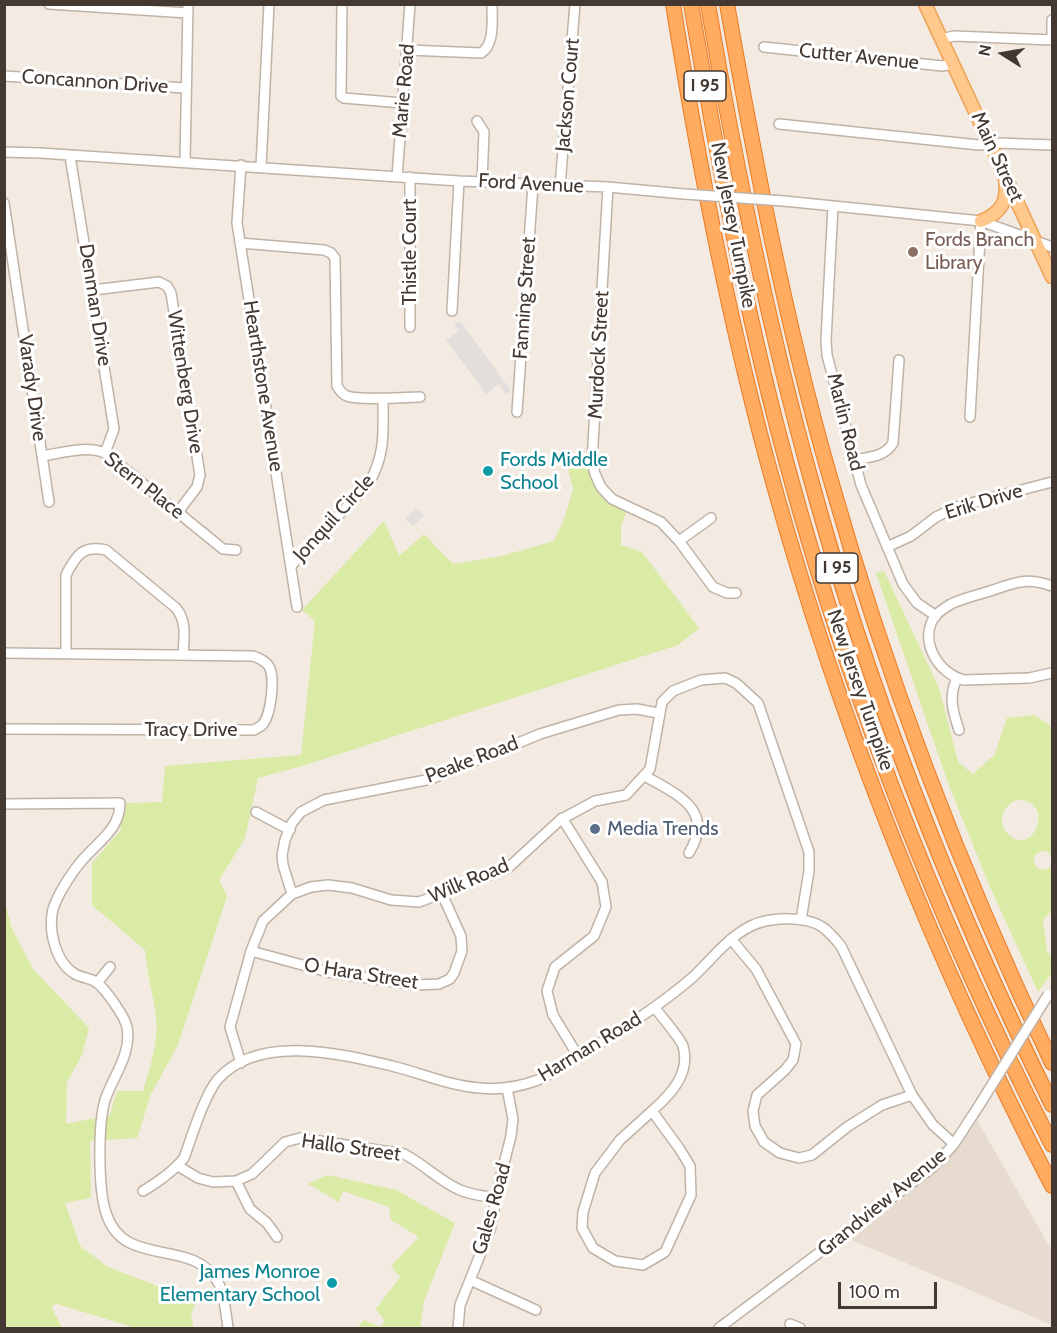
<!DOCTYPE html>
<html>
<head>
<meta charset="utf-8">
<style>
	body { margin:0 }
	#map { position:relative; width:1057px; height:1333px; overflow:hidden; background:#f3eae1; font-family:Cabin,sans-serif }
	canvas { display:block }
	.frame { position:absolute; inset:0; border:6px solid #443932; pointer-events:none }
	.north { position:absolute; left:973px; top:24px; width:60px; height:60px; -webkit-text-stroke:4px #fff; paint-order:stroke; rotate:281deg; font-size:16px; font-weight:700; line-height:24px; text-align:center; color:#443932 }
	.north::after { content:''; display:block; margin:auto; width:21px; height:27px; background:#443932; clip-path:polygon(50% 0,100% 100%,50% 72%,0 100%) }
	.scale { position:absolute; left:838px; top:1282px; width:99px; height:27px; box-sizing:border-box; border:3px solid #443932; border-top:0; padding-left:8px; font-size:18px; line-height:21px; white-space:nowrap; color:#443932; -webkit-text-stroke:4px #fff; paint-order:stroke }
</style>
</head>
<body>
<div id="map">
<canvas width="1057" height="1333"></canvas>
<div class="frame"></div>
<div class="north">N</div>
<div class="scale">100 m</div>
</div>
<script>
const ctx = document.querySelector('canvas').getContext('2d');
ctx.lineJoin = 'round';
function paint(path, color) {
  ctx.fillStyle = color;
  ctx.fill(path, 'evenodd');
}
function trace(path, color, width, dash) {
  ctx.strokeStyle = color;
  ctx.lineWidth = width;
  ctx.lineCap = dash ? 'butt' : 'round';
  ctx.setLineDash(dash || []);
  ctx.stroke(path);
}
function write(font, color, halo, rows, align = 'center') {
  ctx.font = font + ' Cabin,sans-serif';
  ctx.lineWidth = 6;
  ctx.setLineDash([]);
  ctx.textBaseline = 'middle';
  ctx.strokeStyle = halo;
  ctx.fillStyle = color;
  for (const [text, x, y, turn = 0] of rows) {
    ctx.save();
    ctx.translate(x, y);
    ctx.rotate((+turn || 0) * Math.PI / 180);
    ctx.textAlign = isNaN(turn) ? turn : align;
    if (halo) ctx.strokeText(text, 0, 0);
    ctx.fillText(text, 0, 0);
    ctx.restore();
  }
}
const residential = new Path2D(`
	M977 1120 1052 1251V1325L849 1239 933 1173 959 1147Z`);
const green = new Path2D(`
	M565 456 593 457 605 491 629 506 621 525V545L642 552 699 628 678 645 302 766 258 778 245 838 219 880 227 896 178 1045 151 1094 137 1138 90 1141 91 1198 65 1203 80 1246 108 1267 196 1301 191 1315 194 1328H136L57 1304 51 1306 62 1328H5L4 898 12 929 33 969 89 1028 82 1055 67 1082 66 1124 110 1115 117 1091H143C150 1067 159 1042 156 1016 153 994 147 973 145 950L92 905V863L120 831 124 803 162 802 165 766 301 755 315 621 302 610 384 521 399 556 424 534 453 564 502 556 554 541 565 517 573 489Z
	M884 571 939 688 958 762 973 774 995 754 1007 718 1034 715 1052 727V857L1047 851C1023 850 1037 882 1052 865V910L1043 920 1047 951 1052 959V973L1038 992 990 887 948 783 876 573ZM1017 800C1057 799 1034 859 1008 834 996 822 1003 805 1017 800Z
	M327 1175 396 1190 455 1223 424 1301 420 1328H357L364 1320 380 1327 385 1321 376 1309 400 1277 391 1266 419 1237 391 1220 389 1207 343 1191 339 1202 308 1184Z`);
const parking = new Path2D(`
	M460 321 511 391 506 394 499 384 486 394 446 340 459 331 454 325Z
	M416 508 424 515 413 526 405 519Z`);
const minor = new Path2D(`
	M49 4 188 13
	M342 4 341 96 344 98 402 103
	M941 39 954 36 1052 40
	M1052 40V20
	M764 47 942 66 953 64
	M408 50 481 53C495 45 492 19 492 4
	M4 76 185 88
	M477 121 484 132 482 182
	M779 124 979 145 999 143 1052 145
	M4 152 40 153 459 181 608 187 684 194
	M70 156 114 429 105 453
	M185 162 188 4
	M241 165 237 223 297 607
	M261 167 269 4
	M397 177 410 4
	M410 177V327
	M560 186 575 4
	M608 187 592 461 595 474 601 487 612 499 661 522 679 541 713 587 727 593H736
	M784 201 981 221 1052 247
	M4 203 49 502
	M833 206 826 340 827 355 861 485 903 584 917 603 936 616
	M240 243 324 250 331 253 335 258 337 386C340 390 341 394 347 396 362 401 402 397 420 397
	M93 290 159 282 167 286 171 293 200 475 197 487 178 512
	M452 311 459 181
	M517 412 533 185
	M970 417 981 221
	M42 456C62 453 86 445 105 453L223 549 236 550
	M854 460C869 457 885 457 893 443L899 360
	M679 541 711 518
	M887 547 911 536 936 517 956 507 1052 482
	M291 566 369 483C386 454 383 430 383 398
	M1052 586C1043 583 1031 580 1021 582 1011 583 1000 588 990 591 978 595 963 598 951 604 946 607 940 611 936 615 917 639 938 674 964 680L1029 678 1052 673
	M4 653 253 656C259 658 264 660 268 665 276 675 271 716 262 725 260 727 257 728 254 730L4 729
	M66 653V575C76 555 83 545 106 550L176 608C187 621 184 638 183 655
	M957 678C948 697 953 712 959 730
	M645 776C678 795 715 810 689 853
	M4 804 120 803C120 827 102 839 87 855 75 867 58 893 53 909 48 930 55 962 75 974 82 978 90 978 96 982 105 988 125 1017 127 1027 132 1054 113 1076 105 1100 98 1124 98 1189 106 1213 124 1271 194 1235 219 1284 225 1298 226 1314 228 1328
	M256 812 290 830
	M562 818 602 882 606 907 594 936 555 967 547 991 553 1015 578 1056
	M292 894 283 865 282 855 285 840 292 823 301 812 324 800 431 779 540 734 619 710 637 709 658 713
	M731 939 756 969 796 1044 793 1060 785 1070 757 1095 753 1111 755 1126 764 1142 780 1153 799 1158 812 1155 847 1127 882 1105 912 1095
	M251 951 328 972 415 985 439 984 450 979 454 973 462 951 461 936 442 894
	M97 983 110 967
	M241 1063 230 1027 251 951 263 921 292 894 311 887 328 885 352 888 391 900 419 902 508 868 560 820 595 801 626 795 650 769 662 702 673 691 701 680 725 678 736 683 758 703 809 852V871L801 920
	M652 1111 679 1148 690 1166 691 1195 665 1252 643 1265 615 1261 593 1248 582 1228 583 1212 595 1173 620 1140Z
	M652 1111C670 1095 691 1074 683 1046 680 1038 661 1016 655 1008
	M178 1166 198 1178 213 1182 236 1181 252 1174 285 1142 300 1138 404 1154C424 1164 439 1181 460 1190 471 1195 484 1196 497 1198
	M236 1181 250 1209 267 1223 277 1237
	M143 1191C158 1182 173 1172 184 1158 192 1136 204 1096 218 1079 259 1033 341 1054 392 1066 421 1073 450 1086 480 1088 499 1090 519 1087 538 1080 553 1074 567 1063 581 1055 620 1031 658 1007 693 977 711 960 728 937 751 926 769 917 808 915 825 929 831 934 836 940 841 946L912 1095 933 1125 954 1144
	M470 1280 536 1310
	M790 1324 800 1328
	M458 1328 460 1305 490 1230 500 1179 511 1136 513 1119 507 1088
	M719 1328 933 1167 954 1144 980 1104`);
const major = new Path2D(`
	M925 4 1052 277
	M981 221C1002 213 1008 200 1005 179`);
const highway = new Path2D(`
	M673 4C699 168 730 329 775 489 842 730 937 964 1052 1186
	M691 4C715 143 740 282 775 419 839 669 934 915 1052 1145
	M708 4C735 163 767 321 810 476 869 693 953 904 1052 1105
	M727 4C755 162 785 320 829 474 886 676 961 873 1052 1063`);
const minorBridge = new Path2D(`
	M684 194 784 201
	M980 1104 1048 995`);
const markers = [
	[913,252,6,"#8d6e63"],
	[488,471,6,"#0f9aa8"],
	[595,829,6,"#5c6f8a"],
	[332,1283,6,"#0f9aa8"]
];
const shields = [
	[705,86,42],
	[837,568,42]
];
const shieldNames = [
	["I 95",705,86],
	["I 95",837,568]
];
const streetNames = [
	["Cutter Avenue",859,57,6],
	["Concannon Drive",95,82,4],
	["Marie Road",404,91,-85],
	["Jackson Court",568,95,-85],
	["Main Street",997,157,65],
	["Ford Avenue",531,184,3],
	["New Jersey Turnpike",733,225,79],
	["Thistle Court",410,252,-90],
	["Fanning Street",525,298,-86],
	["Denman Drive",95,305,81],
	["Murdock Street",599,355,-87],
	["Wittenberg Drive",185,382,81],
	["Hearthstone Avenue",263,386,81],
	["Varady Drive",32,388,82],
	["Marlin Road",845,422,76],
	["Stern Place",144,486,38],
	["Erik Drive",984,502,-17],
	["Jonquil Circle",334,518,-48],
	["New Jersey Turnpike",860,690,71],
	["Tracy Drive",191,730],
	["Peake Road",472,760,-21],
	["Wilk Road",469,881,-23],
	["O Hara Street",361,974,9],
	["Harman Road",590,1047,-31],
	["Hallo Street",351,1148,8],
	["Grandview Avenue",882,1203,-39],
	["Gales Road",492,1209,-74]
];
const educationNames = [
	["Fords Branch",925,240],
	["Library",925,263]
];
const cultureNames = [
	["Fords Middle",500,460],
	["School",500,483],
	["James Monroe",320,1272,"right"],
	["Elementary School",320,1295,"right"]
];
const serviceNames = [
	["Media Trends",607,829]
];
paint(residential, '#e7dbcf');
paint(green, '#d9eba5');
paint(parking, '#e2dedb');
trace(minor, '#c1b2a6', 12);
trace(major, '#eea254', 15);
trace(highway, '#eb7a23', 16);
trace(minor, '#fff', 9);
trace(major, '#ffc98e', 12);
trace(highway, '#ffab60', 14);
trace(minorBridge, '#c1b2a6', 12, []);
trace(minorBridge, '#fff', 9);
for (const [x, y, r, color] of markers) {
  const dot = new Path2D();
  dot.arc(x, y, r, 0, 2 * Math.PI);
  ctx.fillStyle = color;
  ctx.fill(dot);
  trace(dot, '#fff', 2);
}
for (const [x, y, w] of shields) {
  const box = new Path2D();
  box.roundRect(x - w / 2, y - 15, w, 30, 4.5);
  ctx.fillStyle = '#fff';
  ctx.fill(box);
  trace(box, '#443932', 1.5);
}
write('bold 18px', '#443932', null, shieldNames);
write('20px', '#443932', '#fff', streetNames);
write('20px', '#785e54', '#fff', educationNames, 'left');
write('20px', '#0d838f', '#fff', cultureNames, 'left');
write('20px', '#4e5e75', '#fff', serviceNames, 'left');
</script>
</body>
</html>
